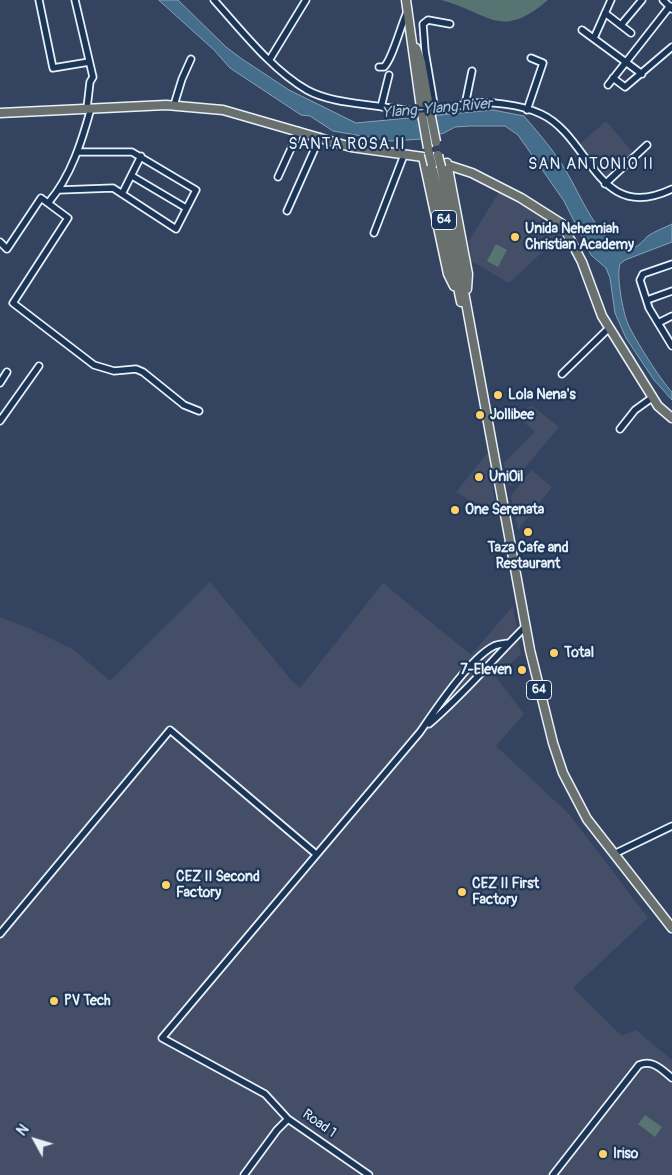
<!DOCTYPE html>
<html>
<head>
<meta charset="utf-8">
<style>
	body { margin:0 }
	#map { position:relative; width:672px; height:1175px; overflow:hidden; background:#344460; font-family:Pangolin,sans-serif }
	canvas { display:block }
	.north { position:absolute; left:10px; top:1115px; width:50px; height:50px; -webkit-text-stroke:4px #1d3557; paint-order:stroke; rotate:309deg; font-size:14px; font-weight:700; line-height:20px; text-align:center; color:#e8f1f8 }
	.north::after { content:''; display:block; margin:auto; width:18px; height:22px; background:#e8f1f8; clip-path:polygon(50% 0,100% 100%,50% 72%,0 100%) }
</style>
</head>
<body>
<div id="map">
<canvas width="672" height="1175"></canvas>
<div class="north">N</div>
</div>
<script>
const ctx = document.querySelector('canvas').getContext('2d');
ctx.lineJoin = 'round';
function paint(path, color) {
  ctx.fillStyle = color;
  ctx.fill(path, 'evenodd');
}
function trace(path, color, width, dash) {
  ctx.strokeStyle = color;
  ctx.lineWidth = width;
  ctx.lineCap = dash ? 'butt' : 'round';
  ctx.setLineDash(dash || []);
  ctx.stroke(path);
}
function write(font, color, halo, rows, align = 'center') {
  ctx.font = font + ' Pangolin,sans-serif';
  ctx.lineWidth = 4.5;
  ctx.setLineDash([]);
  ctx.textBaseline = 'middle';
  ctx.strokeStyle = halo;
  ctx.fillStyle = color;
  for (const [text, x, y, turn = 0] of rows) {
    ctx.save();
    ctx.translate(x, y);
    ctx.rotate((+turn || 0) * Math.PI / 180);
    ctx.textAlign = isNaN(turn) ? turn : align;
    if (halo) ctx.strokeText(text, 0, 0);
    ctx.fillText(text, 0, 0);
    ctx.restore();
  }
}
const built = new Path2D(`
	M606 121 635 155 605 182 579 145Z
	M500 190 542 214 556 224 562 234 509 283 471 261 469 241Z
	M531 405 559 427 509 487 504 463 535 432 518 417Z
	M488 452 496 512 489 514 456 492Z
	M531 470 552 487 518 530 511 496Z
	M210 582 293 682 300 688 383 583 471 655 513 606 521 654 496 677 524 714 496 746 569 814 648 918 573 988 622 1036 636 1030 672 1060V1175H0V617L33 630 74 650 110 681Z`);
const green = new Path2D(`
	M441 0H548C500 41 490 13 441 0Z
	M496 244 507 250 498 267 487 261Z
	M645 1115 662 1127 655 1137 638 1124Z`);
const water = new Path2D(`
	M159 0H178L226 47 242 59 289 90 356 123 493 110 524 116C540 135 558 155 570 178 580 195 604 252 629 249 638 248 642 241 648 236 655 231 664 228 672 224V242L625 260 620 264C616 275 623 313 628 324 636 341 659 378 672 392V400L654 380 626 338 615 313 610 278 606 268 591 255 564 201 518 135 505 126H470L455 127 444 133 422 139 391 141 333 131 310 116 301 115 230 68 214 50Z`);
const minor = new Path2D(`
	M39 0 53 68 89 62
	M75 0 93 77 90 82 87 108
	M214 0C241 30 272 70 307 90 327 101 354 103 376 106 398 109 419 113 441 110 449 109 458 106 466 104 489 101 520 104 541 114 591 137 597 225 672 189
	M663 0 672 9
	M605 13 631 33
	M621 25 642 0
	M582 30 642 74
	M594 38 611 0
	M270 59 306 0
	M379 67H384C393 58 401 24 408 10
	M613 78 625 87 672 47
	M608 85 670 6
	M174 105 182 79 191 59
	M465 105 472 71
	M381 107 389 75
	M435 110 425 51 423 24 428 20 450 24
	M527 110 543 63 531 58
	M132 176 186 208
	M278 177 299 131
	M605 184 647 145
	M59 190 113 188 176 229 196 190 132 152H78
	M122 194 141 156
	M49 202C71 176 82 141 91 108
	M287 211 320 137
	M374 233 404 155
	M0 242 7 249 41 198 68 218 13 303 94 365 114 371 136 369 143 372 184 405 199 411
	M672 264 643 274 640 280 649 308 672 346
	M647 300 672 291
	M658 323 672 316
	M562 374 609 328
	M0 383 7 372
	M0 421 39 366
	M620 429 635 410 653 397
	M429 724C464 694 493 659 526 626
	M614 854 672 826
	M0 934 170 730 316 854
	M244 1175 277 1130 288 1119
	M369 1175 288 1119 265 1094 162 1038 420 732C436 709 470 658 494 646 498 644 504 644 509 643
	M553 1175 639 1065C653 1059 662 1070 672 1078`);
const major = new Path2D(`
	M406 0 421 108
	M416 48 421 62 429 107
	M0 113 166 105 223 110 351 147 423 157 472 173 521 198 562 224 582 262 602 316 658 406 672 418
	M423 157 448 274 454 286
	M447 163 468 274 467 289
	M432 165 461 302
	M441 167 530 650 553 743 563 773 587 819 672 928`);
const majorBridge = new Path2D(`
	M429 107 436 142
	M421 108 428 148
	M429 153 432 165
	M438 155 441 167`);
const markers = [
	[515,237,5,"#ffd166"],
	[498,395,5,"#ffd166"],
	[480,415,5,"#ffd166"],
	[479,477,5,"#ffd166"],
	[455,510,5,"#ffd166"],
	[528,532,5,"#ffd166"],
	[554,653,5,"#ffd166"],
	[522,670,5,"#ffd166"],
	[166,885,5,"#ffd166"],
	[462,892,5,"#ffd166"],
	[54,1001,5,"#ffd166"],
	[603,1154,5,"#ffd166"]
];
const shields = [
	[444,220,25],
	[539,690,25]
];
const shieldNames = [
	["64",444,220],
	["64",539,690]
];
const poiNames = [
	["Unida Nehemiah",525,229],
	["Christian Academy",525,245],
	["Lola Nena's",508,395],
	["Jollibee",490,415],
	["UniOil",489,477],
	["One Serenata",465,510],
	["Taza Cafe and",528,548,"center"],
	["Restaurant",528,564,"center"],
	["Total",564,653],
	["7-Eleven",512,670,"right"],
	["CEZ II Second",176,877],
	["Factory",176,893],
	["CEZ II First",472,884],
	["Factory",472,900],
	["PV Tech",64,1001],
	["Iriso",613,1154]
];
const streetNames = [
	["Road 1",319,1124,35]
];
const waterNames = [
	["Ylang-Ylang River",437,109,-5]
];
const quarterNames = [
	["SANTA ROSA II",347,145],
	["SAN ANTONIO II",591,165]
];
paint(built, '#444e67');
paint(green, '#577472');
paint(water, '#446e8b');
trace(water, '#86a2b7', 1);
trace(minor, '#e8f1f8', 9);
trace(major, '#e8f1f8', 11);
trace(minor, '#1d3557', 5.5);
trace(major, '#6a706d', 8);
trace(majorBridge, '#e8f1f8', 11, []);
trace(majorBridge, '#6a706d', 8);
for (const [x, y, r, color] of markers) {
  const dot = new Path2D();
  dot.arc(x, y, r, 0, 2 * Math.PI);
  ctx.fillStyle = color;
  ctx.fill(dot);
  trace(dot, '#1d3557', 2);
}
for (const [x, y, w] of shields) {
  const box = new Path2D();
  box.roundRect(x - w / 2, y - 9.5, w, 19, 4);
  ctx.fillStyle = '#1d3557';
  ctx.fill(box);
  trace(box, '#e8f1f8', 1);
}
write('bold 12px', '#e8f1f8', null, shieldNames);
write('bold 14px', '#e8f1f8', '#1d3557', poiNames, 'left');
write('14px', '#e8f1f8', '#1d3557', streetNames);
write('italic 15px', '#afc3d2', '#1d3557', waterNames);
ctx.letterSpacing = '1px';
write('16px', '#e8f1f8', '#1d3557', quarterNames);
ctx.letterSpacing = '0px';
</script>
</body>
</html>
